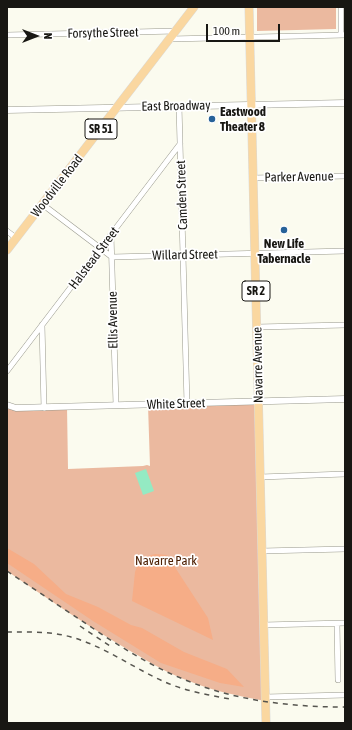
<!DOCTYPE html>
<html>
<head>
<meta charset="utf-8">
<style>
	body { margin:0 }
	#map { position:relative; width:352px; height:730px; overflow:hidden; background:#fbfbef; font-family:"Asap Condensed",sans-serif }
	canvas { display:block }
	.frame { position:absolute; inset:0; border:8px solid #181713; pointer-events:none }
	.north { position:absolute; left:16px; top:16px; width:40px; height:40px; -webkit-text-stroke:3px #fff; paint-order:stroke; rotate:90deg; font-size:11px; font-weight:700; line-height:16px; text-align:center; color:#181713 }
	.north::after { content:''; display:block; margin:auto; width:14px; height:18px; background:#181713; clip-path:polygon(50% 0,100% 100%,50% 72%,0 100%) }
	.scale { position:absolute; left:206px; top:24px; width:74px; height:18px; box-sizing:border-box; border:2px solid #181713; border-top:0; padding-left:5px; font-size:12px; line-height:14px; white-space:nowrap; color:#181713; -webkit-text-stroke:3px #fff; paint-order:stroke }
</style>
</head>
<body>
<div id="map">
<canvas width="352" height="730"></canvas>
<div class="frame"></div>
<div class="north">N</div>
<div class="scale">100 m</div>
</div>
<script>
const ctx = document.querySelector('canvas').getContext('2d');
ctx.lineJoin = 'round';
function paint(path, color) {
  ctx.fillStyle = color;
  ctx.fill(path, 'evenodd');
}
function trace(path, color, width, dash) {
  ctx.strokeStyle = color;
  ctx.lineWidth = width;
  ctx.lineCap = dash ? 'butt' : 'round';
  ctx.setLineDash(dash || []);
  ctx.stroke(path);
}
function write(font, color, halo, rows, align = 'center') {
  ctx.font = font + ' "Asap Condensed",sans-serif';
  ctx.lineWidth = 3.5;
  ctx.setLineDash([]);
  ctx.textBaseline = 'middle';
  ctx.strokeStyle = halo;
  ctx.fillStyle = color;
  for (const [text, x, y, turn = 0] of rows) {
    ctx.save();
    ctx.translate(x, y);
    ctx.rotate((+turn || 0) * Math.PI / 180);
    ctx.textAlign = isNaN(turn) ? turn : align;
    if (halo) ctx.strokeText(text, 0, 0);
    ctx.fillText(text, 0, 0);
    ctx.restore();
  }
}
const green = new Path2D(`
	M257 7H336V29L257 31Z
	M258 401 265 701C239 696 213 691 189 681 169 674 151 663 132 652 89 627 48 599 7 571V405L67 407 68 469 143 466 147 465 150 466 148 405Z`);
const forest = new Path2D(`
	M7 548 34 564 66 594 98 607 131 625 142 628 184 652 227 669 244 687 220 683 161 663 93 621 7 563Z
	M155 554 167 555 208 618 213 640 132 601 135 572 140 558Z`);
const water = new Path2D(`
	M146 469 154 491 143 495 135 473Z`);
const minor = new Path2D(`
	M341 7V35
	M7 35 176 31
	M170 39 345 35
	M179 106 187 404
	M253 178 345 176
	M42 204 112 257 345 251
	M7 231 16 238
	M111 235 116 405
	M42 325 44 408
	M257 327 345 325
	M7 371 180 144
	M260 477 345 474
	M262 551 345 549
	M337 624 338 680
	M263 625 345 623
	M265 697 345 695`);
const tertiary = new Path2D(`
	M7 110 345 103
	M7 405 16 408 345 399`);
const primary = new Path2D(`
	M249 7 266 723
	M7 250 194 7`);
const rail = new Path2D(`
	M7 571C34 589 61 607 88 625 119 646 152 667 188 681 237 701 292 707 345 707
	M80 626 110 646
	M7 632C28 632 50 631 71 637 104 646 133 668 165 682 185 691 208 695 230 699`);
const markers = [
	[212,119,4,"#276299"],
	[284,230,4,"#276299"]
];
const shields = [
	[101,129,32],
	[256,291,28]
];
const shieldNames = [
	["SR 51",101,129],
	["SR 2",256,291]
];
const streetNames = [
	["Forsythe Street",103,33,-1],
	["East Broadway",176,106,-1],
	["Parker Avenue",299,177,-1],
	["Woodville Road",57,186,-52],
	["Camden Street",182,195,-92],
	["Willard Street",185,255,-1],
	["Halstead Street",94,258,-53],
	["Ellis Avenue",113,320,-91],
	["Navarre Avenue",258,365,-91],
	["White Street",176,404,-2]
];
const poiNames = [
	["Eastwood",220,112],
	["Theater 8",220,127],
	["New Life",284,244,"center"],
	["Tabernacle",284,259,"center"]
];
const parkNames = [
	["Navarre Park",166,561]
];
paint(green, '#ebb99f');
paint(forest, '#f6ad87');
paint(water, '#94eac3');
trace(minor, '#99998d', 6);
trace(tertiary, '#99998d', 7);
trace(primary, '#dadad9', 9);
trace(minor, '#fff', 5);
trace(tertiary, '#fff', 6);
trace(primary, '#fad7a0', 8);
trace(rail, '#56554f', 1.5, [5, 5]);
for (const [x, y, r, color] of markers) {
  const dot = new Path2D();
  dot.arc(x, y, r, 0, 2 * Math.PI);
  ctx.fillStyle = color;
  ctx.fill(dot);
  trace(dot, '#fff', 1.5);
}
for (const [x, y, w] of shields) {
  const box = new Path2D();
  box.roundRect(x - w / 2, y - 10, w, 20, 3);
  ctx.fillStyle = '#fff';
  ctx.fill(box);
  trace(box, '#181713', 1);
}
write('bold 12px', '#181713', null, shieldNames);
write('13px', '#181713', '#fff', streetNames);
write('bold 13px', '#181713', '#fff', poiNames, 'left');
write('13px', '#4e2104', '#fff', parkNames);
</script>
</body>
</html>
